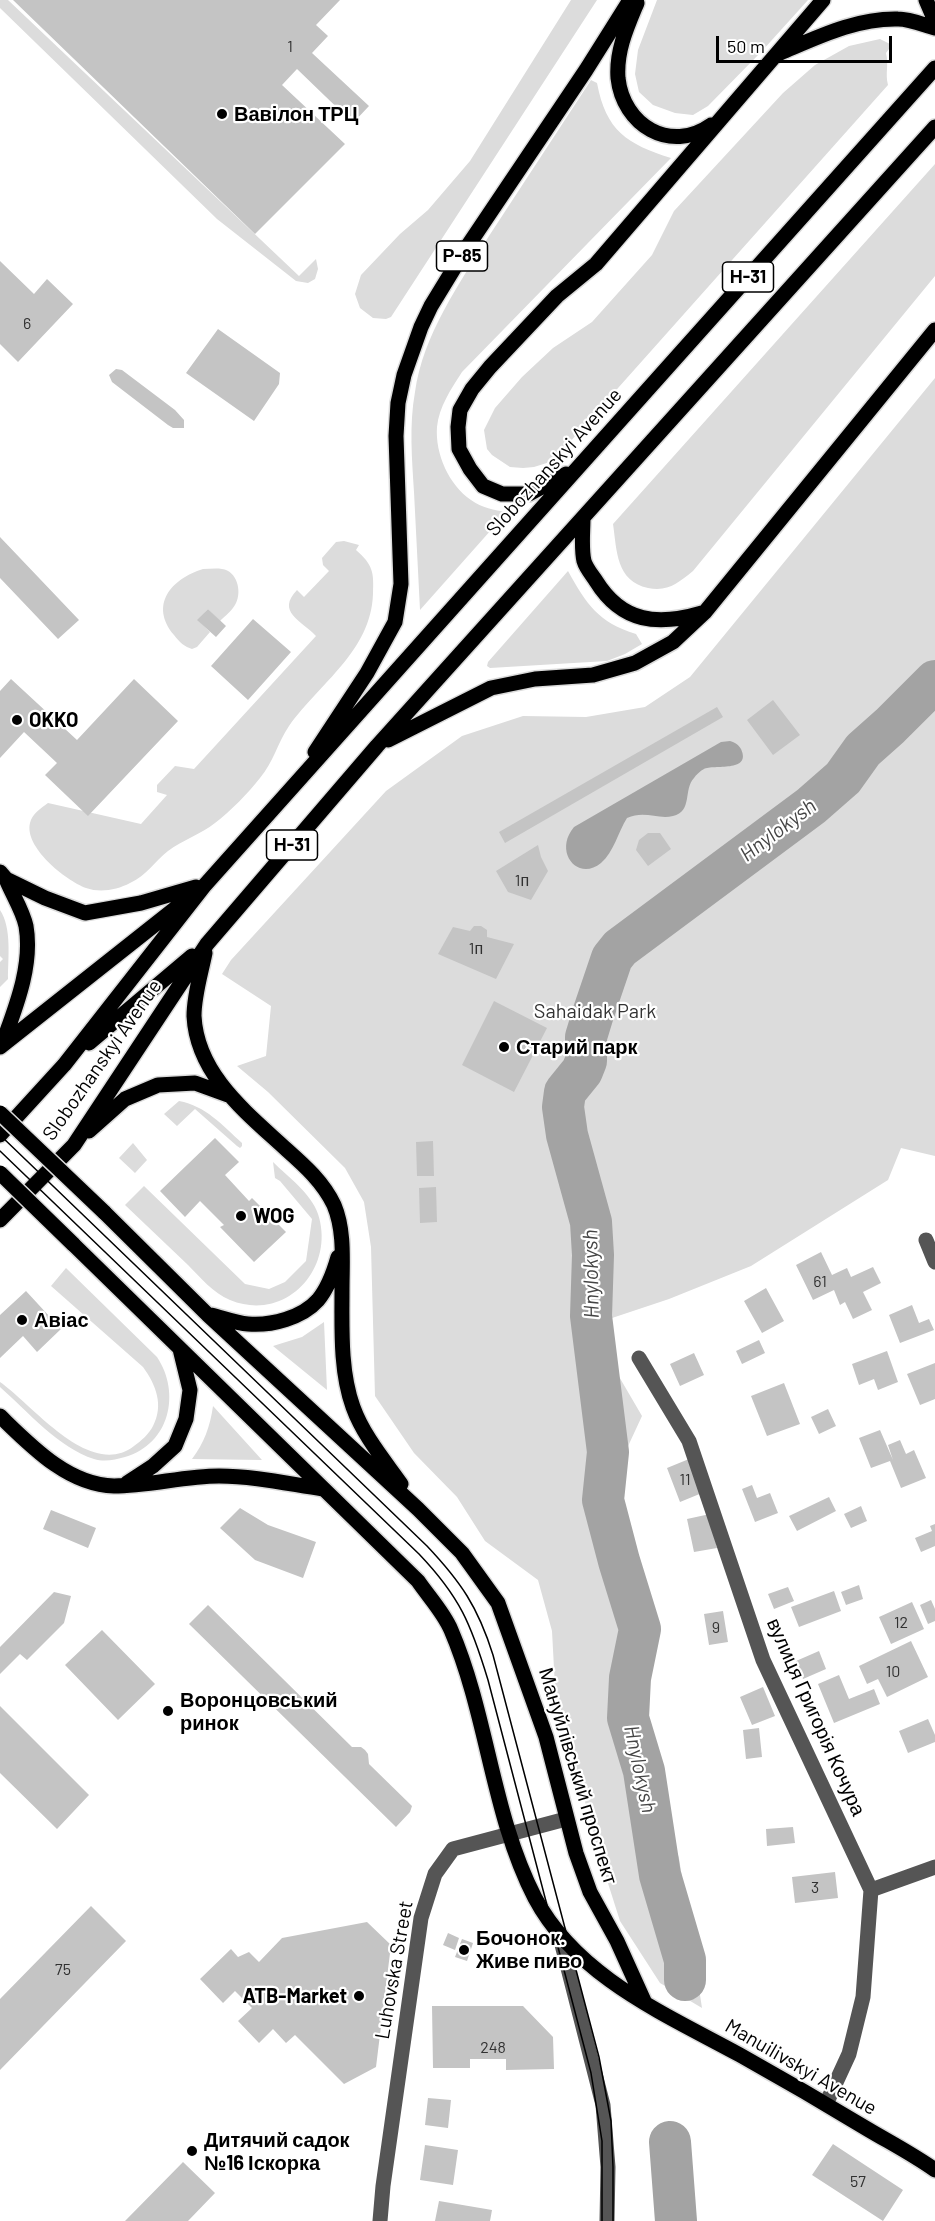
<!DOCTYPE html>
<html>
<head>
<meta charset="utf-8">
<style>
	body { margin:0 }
	#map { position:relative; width:935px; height:2221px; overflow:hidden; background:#fff; font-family:Barlow,sans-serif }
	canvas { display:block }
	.scale { position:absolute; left:716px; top:36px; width:176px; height:27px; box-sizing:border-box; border:3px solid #000; border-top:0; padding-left:8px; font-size:18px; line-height:21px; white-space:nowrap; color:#000; -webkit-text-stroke:4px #fff; paint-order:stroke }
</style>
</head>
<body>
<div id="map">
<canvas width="935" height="2221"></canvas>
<div class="scale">50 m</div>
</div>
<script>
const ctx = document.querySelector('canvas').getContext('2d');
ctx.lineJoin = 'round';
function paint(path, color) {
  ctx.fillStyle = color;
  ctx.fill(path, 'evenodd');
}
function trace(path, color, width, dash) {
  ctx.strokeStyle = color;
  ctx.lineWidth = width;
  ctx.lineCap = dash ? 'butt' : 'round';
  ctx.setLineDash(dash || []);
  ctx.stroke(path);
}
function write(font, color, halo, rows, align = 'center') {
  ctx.font = font + ' Barlow,sans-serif';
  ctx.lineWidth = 4.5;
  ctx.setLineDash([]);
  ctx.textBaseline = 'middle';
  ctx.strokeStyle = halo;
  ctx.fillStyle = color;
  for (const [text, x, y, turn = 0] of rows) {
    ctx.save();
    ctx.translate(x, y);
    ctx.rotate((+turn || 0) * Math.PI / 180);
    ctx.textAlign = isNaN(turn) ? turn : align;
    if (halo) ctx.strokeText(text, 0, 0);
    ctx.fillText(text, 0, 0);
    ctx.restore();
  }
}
const green = new Path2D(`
	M0 0H8L299 276 316 259 318 269 315 279 308 283 296 281 217 219 0 8Z
	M571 0H597L391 317 386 319 373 318 360 308 355 294 361 275 400 234 428 210 470 161Z
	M657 0H808L762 51 708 106 693 115 675 113 653 105 639 92 635 74 638 50Z
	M880 39 892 45 886 53C889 65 885 73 888 85L553 461 534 467 523 468 510 467 492 455 487 449 484 430 495 408 522 377 553 348 592 322 652 255 674 211 783 93 815 65 849 46Z
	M591 80 597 83C606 131 627 144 671 158L462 372C451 389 439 407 437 427 435 454 449 485 471 500 482 508 494 510 507 512L420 610C418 571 416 531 414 492 412 459 409 425 415 392 423 335 459 284 489 236 523 184 557 132 591 80Z
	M935 164V276L693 571C678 583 668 592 648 588 616 581 617 551 613 524Z
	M935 378V1156L901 1148 888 1180 751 1266 669 1299 603 1321 607 1356 642 1416 623 1457 612 1532 631 1627 633 1698 638 1737 679 1858 702 2008 660 1983 620 1921 599 1855 555 1687 552 1631 538 1580 485 1541 457 1497 414 1453 375 1396 371 1247 364 1202 345 1168 268 1092 237 1066 266 1056 271 1006 222 974 231 960 386 791 462 736 523 716 586 717 645 707 690 677Z
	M344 541 359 545 356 550C373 565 374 572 373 594 371 651 320 683 289 726 278 742 273 763 260 778 249 792 230 812 215 823 201 834 183 840 168 851 155 861 146 876 130 883 117 890 100 893 86 888 65 880 24 847 30 823 32 814 41 808 48 803L141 824 167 795 157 792V785L175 766 194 769 316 636C301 620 276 612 297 590L304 597 329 571 323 565 322 558 336 542Z
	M203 569C209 569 216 568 222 569 237 571 242 591 236 603 233 610 225 616 220 621L208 609 198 620 210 632 197 647 192 649C185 647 179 642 174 635 149 605 171 579 203 569Z
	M568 571C587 605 598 622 636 634L642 644 625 654 607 661 490 668 487 666 488 662Z
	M0 910C12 928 8 958 8 979L0 987V962L3 959 0 956Z
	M179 1101C206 1106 222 1125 242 1143V1146L240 1148 237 1146 195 1109 177 1126 164 1114Z
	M133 1143 147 1160 135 1173 119 1158Z
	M273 1162C288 1177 311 1193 318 1214 336 1269 285 1323 230 1300 213 1293 200 1277 188 1265 167 1245 146 1225 125 1205L144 1186 245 1284 269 1289 285 1282 306 1261 312 1219 280 1181 275 1178Z
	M66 1268 157 1357C181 1393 170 1444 125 1457 115 1460 104 1462 94 1459 59 1448 27 1411 0 1387V1382C33 1405 90 1480 134 1446 141 1441 149 1434 153 1426 164 1405 156 1385 143 1367L51 1286Z
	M324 1322 327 1390 273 1346 302 1337Z
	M213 1406 262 1460 192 1459C204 1443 210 1427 213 1406Z`);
const water = new Path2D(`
	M730 741C734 742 738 744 741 749 752 773 713 764 704 769 700 771 696 775 694 778 683 790 693 811 673 816 658 820 645 810 627 818 618 832 614 852 601 863 578 882 553 852 574 827L721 742Z`);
const river = new Path2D(`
	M685 1980V1960L660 1875 644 1771 628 1718 630 1678 640 1629 619 1561 603 1500 608 1452 591 1316 593 1255 591 1222 567 1135 563 1107 565 1092 582 1071 586 1061V1037L593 1014 612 958 620 948 811 806 843 778 863 750 890 726 935 681
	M670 2142 676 2221`);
const building = new Path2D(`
	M13 0H340L316 25 328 36 312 53 369 106 353 123 297 69 282 85 345 144 255 234Z
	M0 261 34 294 47 279 73 304 18 362 0 344Z
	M218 329 280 373 279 384 254 421 186 373Z
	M116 369 122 370 175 410 184 420V428H173L168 425 112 382 109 375Z
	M0 537 79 620 58 639 0 578Z
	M208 609 226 626 216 637 197 620Z
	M253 619 291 652 248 700 211 666Z
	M11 679 77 740 134 679 178 721 88 816 45 775 57 763 24 732 0 758V691Z
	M773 700 800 735 773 755 747 720Z
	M717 707 723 717 505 843 499 832Z
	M648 833H660L671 849 648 866 636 850 639 840Z
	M538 845 541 857 548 871 531 900 508 892 496 871Z
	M474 926H481L487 930V937L514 944 496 979 438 954 453 927 470 931Z
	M494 1001 547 1028 514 1092 462 1065Z
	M215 1138 239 1162 225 1175 249 1201 252 1198 286 1232 254 1262 220 1227 224 1225 200 1201 185 1217 160 1191Z
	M433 1141 434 1176H417L416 1142Z
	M436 1187 437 1222 420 1223 419 1188Z
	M821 1252 832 1275 847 1268 851 1277 873 1267 881 1283 863 1292 872 1310 853 1319 845 1302 840 1305 834 1290 813 1300 796 1265Z
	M766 1288 784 1321 762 1333 744 1301Z
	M26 1291 61 1329 37 1352 23 1336 0 1358V1315Z
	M912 1305 919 1323 929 1319 934 1330 900 1343 889 1315Z
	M759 1340 765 1353 742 1364 736 1351Z
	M887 1351 898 1382 878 1390 874 1379 859 1385 852 1364Z
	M694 1353 704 1375 680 1386 670 1364Z
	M935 1363V1399L920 1405 907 1374Z
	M784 1383 800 1424 767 1436 751 1396Z
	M828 1409 836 1426 819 1434 811 1417Z
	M880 1430 893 1460 888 1445 900 1440 906 1454 914 1450 926 1478 901 1488 890 1461 871 1468 859 1438Z
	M689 1459 702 1493 680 1502 667 1468Z
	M752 1485 757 1498 770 1493 778 1513 755 1522 742 1489Z
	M829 1497 836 1511 797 1531 789 1516Z
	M861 1506 867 1521 851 1528 844 1514Z
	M240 1508 268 1525 316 1542 303 1578 255 1560 220 1528Z
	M51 1510 96 1528 88 1548 43 1529Z
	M710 1514 717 1548 694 1552 687 1519Z
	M935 1524V1546L921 1552 915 1538 932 1531 930 1526Z
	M859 1585 863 1599 846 1605 841 1592Z
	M788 1587 794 1601 774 1609 768 1594Z
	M834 1591 841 1611 799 1627 791 1607Z
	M54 1592 71 1596 64 1623 27 1660 20 1654 0 1674V1647Z
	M931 1600 935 1609V1621L928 1624 920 1605Z
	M912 1602 924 1629 891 1644 879 1617Z
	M208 1605 352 1747H361L365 1750 368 1754 369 1764 412 1806 410 1812 396 1827 189 1624Z
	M723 1611 728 1642 709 1645 704 1614Z
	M102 1630 155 1684 118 1720 65 1665Z
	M911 1641 928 1677 887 1697 878 1679 867 1684 859 1666Z
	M819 1651 826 1669 803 1679 796 1661Z
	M839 1675 849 1699 874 1689 880 1704 834 1723 818 1684Z
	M763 1687 775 1716 752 1725 740 1697Z
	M0 1706 89 1795 57 1829 0 1773Z
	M928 1719 935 1735V1742L908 1753 899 1731Z
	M759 1728 762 1757 746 1759 743 1730Z
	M793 1827 795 1843 767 1846 766 1829Z
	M835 1872 838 1898 795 1903 792 1877Z
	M91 1906 126 1941 0 2070V1999Z
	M367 1922 391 1945 376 2067 344 2084 295 2035 286 2043 273 2029 259 2043 238 2021 252 2008 235 1991 223 2003 200 1979 231 1949 238 1957 249 1952 259 1962 282 1938Z
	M448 1933 459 1938 455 1950 443 1945Z
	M462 1939 473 1943 467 1961 455 1957Z
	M432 2006H523L553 2037 554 2069 506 2070V2059H470V2068H433Z
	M428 2098 451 2100 448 2128 425 2125Z
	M833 2144 903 2190 883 2221 812 2175Z
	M425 2145 458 2150 453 2185 420 2180Z
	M183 2162 215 2193 188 2221H125Z
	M439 2201 492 2210 490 2221H435Z`);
const minor = new Path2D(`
	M926 1240 935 1262
	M639 1358 689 1441 763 1660 871 1890 863 1997 849 2054 826 2104
	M871 1890 935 1867
	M560 1937 603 2105 608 2167 607 2221
	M380 2221 383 2186 421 1918 435 1874 453 1849 566 1819`);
const major = new Path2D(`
	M926 0 935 21
	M637 3C627 27 616 51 618 78 623 125 670 154 711 125
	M780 53C818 37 856 18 898 19 910 19 924 25 935 28
	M566 474 529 494H502L483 486 470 469 459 449 458 427 460 410 472 389 490 367 557 296 596 264 823 0
	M583 518C583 531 581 548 584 561 586 568 592 575 596 581 622 623 658 626 702 613
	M388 740 491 688 535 679 593 675 635 663 673 642 705 612 935 330
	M315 752 367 673 395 622 401 584 396 436 398 403 404 375 421 327 431 306 467 247 586 70 630 0
	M0 872 6 879 45 898 85 913 141 903 196 887
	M205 953C201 973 194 995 194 1016 197 1075 247 1113 287 1150 305 1166 323 1182 334 1205 345 1231 342 1262 342 1290 342 1328 340 1371 353 1407 363 1435 384 1460 401 1484
	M89 1043 192 956
	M2 1045C15 1009 33 966 26 926 23 911 12 894 6 879
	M0 1047 186 900
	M89 1131 125 1099 158 1085 195 1083 228 1095
	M0 1135 64 1065 205 885 935 68
	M104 1212 208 1315 418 1509 462 1553 498 1603 546 1737 576 1853 590 1892 617 1941 645 2003
	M0 1220 74 1145 207 944 377 746 935 127
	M73 1244 418 1581C429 1597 444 1613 451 1630 488 1716 492 1815 535 1898 577 1977 665 2014 740 2055 783 2079 826 2104 869 2130 891 2143 914 2155 935 2170
	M211 1315C223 1318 236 1323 248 1324 271 1326 302 1318 318 1300 328 1288 334 1271 338 1257
	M0 1416C31 1446 68 1485 114 1486 149 1486 184 1476 219 1476 254 1476 289 1484 323 1489
	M127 1483 153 1466 175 1446 186 1419 190 1390 180 1349`);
const tram = new Path2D(`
	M0 1135 427 1546C461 1582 478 1607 493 1655L599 2057 611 2121 613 2167V2221
	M0 1151 419 1554C460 1597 471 1624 488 1680L591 2073 602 2141V2221`);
const majorBridge = new Path2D(`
	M0 1113 104 1212
	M0 1173 73 1244`);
const markers = [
	[222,114,6,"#000"],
	[17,720,6,"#000"],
	[504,1047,6,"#000"],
	[241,1216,6,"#000"],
	[22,1320,6,"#000"],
	[168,1711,6,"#000"],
	[464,1950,6,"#000"],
	[359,1996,6,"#000"],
	[192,2151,6,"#000"]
];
const numberNames = [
	["1",290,47],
	["6",27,324],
	["1п",522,881],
	["1п",476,949],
	["61",820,1282],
	["11",685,1480],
	["12",901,1623],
	["9",716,1628],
	["10",893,1672],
	["3",815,1888],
	["75",63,1970],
	["248",493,2048],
	["57",858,2182]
];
const shields = [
	[462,256,51],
	[748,277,51],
	[292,845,51]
];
const shieldNames = [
	["Р-85",462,256],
	["Н-31",748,277],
	["Н-31",292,845]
];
const poiNames = [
	["Вавілон ТРЦ",234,114],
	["OKKO",29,720],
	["Старий парк",516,1047],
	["WOG",253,1216],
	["Авіас",34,1320],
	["Воронцовський",180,1700],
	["ринок",180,1723],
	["Бочонок.",476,1938],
	["Живе пиво",476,1961],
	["ATB-Market",347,1996,"right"],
	["Дитячий садок",204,2140],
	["№16 Іскорка",204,2163]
];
const streetNames = [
	["Slobozhanskyi Avenue",554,462,-48],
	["Slobozhanskyi Avenue",102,1060,-55],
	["вулиця Григорія Кочура",816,1717,66],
	["Мануйлівський проспект",578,1776,73],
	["Luhovska Street",394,1970,-80],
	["Manuilivskyi Avenue",801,2067,30]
];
const parkNames = [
	["Sahaidak Park",595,1011]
];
const waterNames = [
	["Hnylokysh",778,830,-37],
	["Hnylokysh",591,1274,-91],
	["Hnylokysh",640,1769,78]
];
paint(green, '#dcdcdc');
paint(water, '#a3a3a3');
trace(river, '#a3a3a3', 42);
paint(building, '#c4c4c4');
trace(major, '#dbdbdb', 18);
trace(minor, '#555', 15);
trace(major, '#000', 15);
trace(tram, '#000', 1.5);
trace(majorBridge, '#dbdbdb', 18, []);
trace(majorBridge, '#000', 15);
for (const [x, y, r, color] of markers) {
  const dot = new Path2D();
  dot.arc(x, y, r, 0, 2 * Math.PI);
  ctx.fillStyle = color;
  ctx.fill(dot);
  trace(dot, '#fff', 2);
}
write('16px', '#313131', null, numberNames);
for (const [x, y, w] of shields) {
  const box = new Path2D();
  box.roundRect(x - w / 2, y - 15, w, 30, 4.5);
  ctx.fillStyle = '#fff';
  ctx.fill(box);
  trace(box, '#000', 1.5);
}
write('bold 18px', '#000', null, shieldNames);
write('bold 20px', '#000', '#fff', poiNames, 'left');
write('20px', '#000', '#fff', streetNames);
write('20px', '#333', '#fff', parkNames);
write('italic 21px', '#444', '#fff', waterNames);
</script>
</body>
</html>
